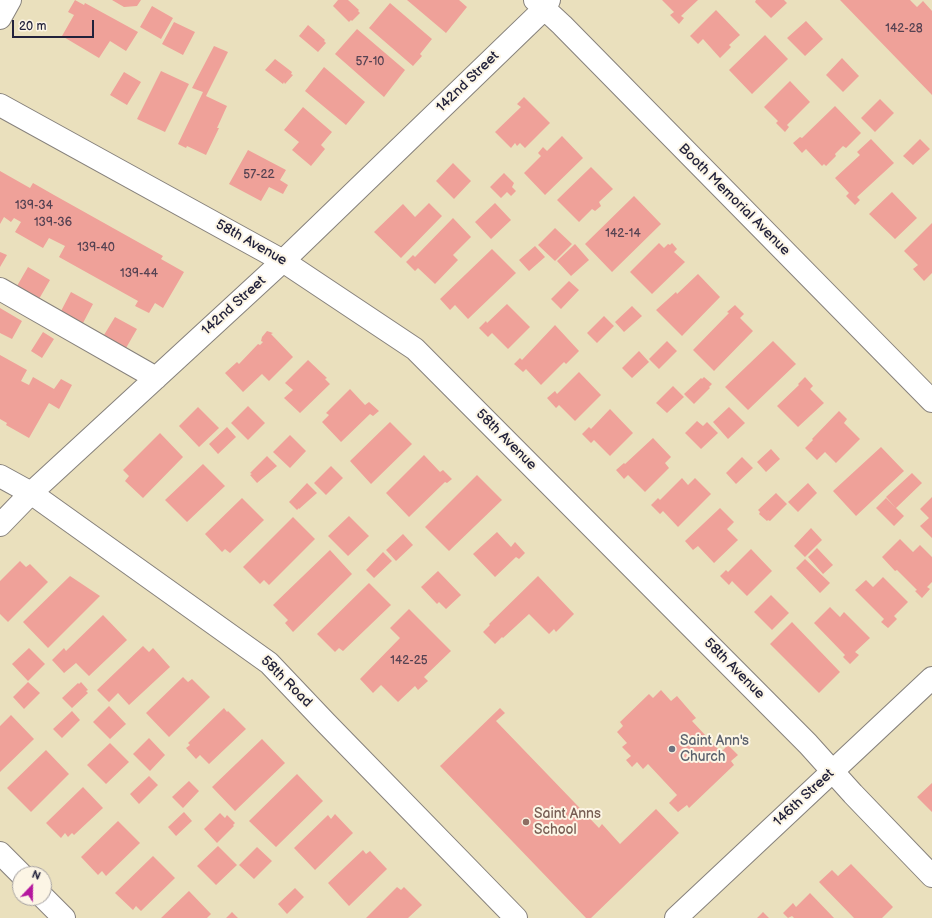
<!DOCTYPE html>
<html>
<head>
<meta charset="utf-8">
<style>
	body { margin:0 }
	#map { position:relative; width:932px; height:918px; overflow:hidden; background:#eae0bd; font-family:"Balsamiq Sans",sans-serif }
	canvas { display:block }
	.north { position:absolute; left:12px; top:866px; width:40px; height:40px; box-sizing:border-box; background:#fcf5e5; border:1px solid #a5a1a1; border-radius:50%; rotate:22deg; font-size:11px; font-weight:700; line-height:16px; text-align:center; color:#22223b }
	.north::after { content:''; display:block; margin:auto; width:14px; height:18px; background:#b5179e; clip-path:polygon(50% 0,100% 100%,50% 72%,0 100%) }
	.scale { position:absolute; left:12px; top:20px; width:82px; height:18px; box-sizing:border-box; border:2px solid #22223b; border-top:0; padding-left:5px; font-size:12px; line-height:14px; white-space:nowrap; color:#22223b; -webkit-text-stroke:3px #fcf5e5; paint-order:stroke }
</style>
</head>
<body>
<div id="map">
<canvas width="932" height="918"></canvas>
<div class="north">N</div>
<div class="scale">20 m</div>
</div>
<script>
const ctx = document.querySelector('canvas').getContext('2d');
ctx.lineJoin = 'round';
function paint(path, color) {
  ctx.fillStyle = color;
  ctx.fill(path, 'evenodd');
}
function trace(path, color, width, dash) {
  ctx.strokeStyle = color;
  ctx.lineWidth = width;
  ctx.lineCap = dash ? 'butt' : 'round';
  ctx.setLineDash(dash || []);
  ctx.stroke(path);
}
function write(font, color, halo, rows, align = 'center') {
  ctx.font = font + ' "Balsamiq Sans",sans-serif';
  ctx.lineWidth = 4;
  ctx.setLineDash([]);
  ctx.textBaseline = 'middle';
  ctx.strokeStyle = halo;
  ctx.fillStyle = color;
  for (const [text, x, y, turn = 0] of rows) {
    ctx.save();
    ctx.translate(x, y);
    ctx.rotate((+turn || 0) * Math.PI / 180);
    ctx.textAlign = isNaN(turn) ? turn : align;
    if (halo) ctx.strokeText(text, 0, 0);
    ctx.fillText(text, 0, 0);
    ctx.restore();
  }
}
const building = new Path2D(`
	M75 0 84 5 85 3 138 32 126 51 110 41 99 58 62 36 74 15 68 12Z
	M112 0H141L137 6 124 7Z
	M338 0H348L359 10 358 11 360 13 352 21 351 20 349 22 333 6Z
	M407 0H459L467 7 446 33Z
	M662 0H698L681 16 684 18 679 24 670 15 674 12Z
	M756 0H784L787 3 771 18 755 2Z
	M840 0H910L917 7 923 1 932 11V95Z
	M390 3 432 39 420 54 422 56 413 66 369 28Z
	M152 6 173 18 161 39 140 27Z
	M716 10 740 35 729 45 731 47 720 58 703 39 698 44 690 36Z
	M806 21 823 39 805 56 787 38Z
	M174 22 195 32 183 55 162 44Z
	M308 25 325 40 324 41 326 43 318 52 299 36Z
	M357 29 405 70 384 97 335 54Z
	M765 35 788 59 752 94 729 70Z
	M214 46 228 52 206 96 227 106 217 128H219L206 155 187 146 186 148 178 144 203 92 192 88Z
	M842 58 859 76 843 92 826 75Z
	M275 59 292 72 291 74 293 75 285 84 284 82 283 84 265 70Z
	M324 67 365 102 346 125 305 91Z
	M161 71 189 84 165 132 137 119Z
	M124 72 141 82 127 105 110 95Z
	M790 81 810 102 787 125 789 127 785 132 776 123 778 121 764 107Z
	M524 97 550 123 525 148 520 143 517 146 515 143 511 148 495 132 521 107 517 104Z
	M880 99 894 113 875 132 861 118Z
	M835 106 861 133 846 148 843 146 835 154 836 156 826 166 824 164 822 166 806 149 802 153 793 143 800 137 802 138Z
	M303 107 332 132 321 145 325 149 311 166 292 150 299 142 284 130Z
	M562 136 583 158 545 195 524 173 541 156 538 153 543 147 547 151Z
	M871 139 894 163 857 197 860 200 855 205 846 196 849 193 835 178 860 155 857 152Z
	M920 139 930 149 913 165 903 156Z
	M248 150 286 170 280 180 288 185 283 194 269 187 261 201 229 184Z
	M453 163 471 181 454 199 436 181Z
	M591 167 613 189 599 202 601 206 595 211 592 209 579 222 557 200Z
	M0 171 30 188 33 183 54 195 163 256 161 259 184 272 163 308 155 303 149 313 135 306 138 301 59 257 65 246 49 238 43 248 15 232 21 222 14 218 11 222 4 217 0 224Z
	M504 173 514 183 512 187 516 191 511 196 507 192 501 198 490 187Z
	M892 192 917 218 895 239 869 214Z
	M634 196 661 224 612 272 585 244Z
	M429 203 442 216 401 258 374 232 403 204 415 217Z
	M495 203 511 220 491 239 475 222Z
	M453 218 471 237 453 255 458 260 435 284 418 268 415 271 406 262 413 255 415 257Z
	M932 223V273L924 281 913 269 918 265 904 251Z
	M555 228 572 244 555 261 538 245Z
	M659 243 664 248 668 244 670 245 672 243 677 249 674 252 685 262 652 294 630 272Z
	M575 244 589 260 571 276 557 261Z
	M535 246 545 257 529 271 519 260Z
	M492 249 516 273 468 319 455 305 450 310 440 299Z
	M0 252 7 255 0 267Z
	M28 267 50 280 39 299 17 286Z
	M698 274 720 297 682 336 656 310 676 292 677 294Z
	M569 281 579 290 561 309 551 299Z
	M71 292 93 304 83 323 61 311Z
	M507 304 530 327 508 349 492 333 488 337 479 328 486 321 487 323Z
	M735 305 744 314 740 318 753 331 714 371 693 350 729 313 727 312Z
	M632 306 642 316 624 332 615 322Z
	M0 308 22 321 12 339 0 333Z
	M604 316 614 326 597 343 587 333Z
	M115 317 137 329 126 348 104 335Z
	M555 325 579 351 566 364 564 362 541 385 526 369 523 372 514 364 520 358 522 360Z
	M267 331 273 333 271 334 293 357 269 381 262 374 243 392 225 373 237 362 239 364 258 344 260 345 263 342 261 341 262 337Z
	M43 332 54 339 42 358 31 351Z
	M667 341 677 351 659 369 649 359Z
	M773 341 796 364 748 410 725 387Z
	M639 351 649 362 632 378 622 368Z
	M0 355 27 370 21 381 29 385 33 377 54 389 61 379 72 385 59 409 49 403 29 438 6 425 7 423 0 419Z
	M308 360 327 378 325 379 330 384 300 413 284 398 293 390 285 383Z
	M579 372 601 395 575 421 559 405 556 408 547 398 555 391 557 394Z
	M704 377 712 384 709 387 710 388 694 404 684 394 701 378 702 379Z
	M805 377 813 386 810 389 824 403 798 427 777 406 799 385 798 384Z
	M673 386 684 397 667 413 656 403Z
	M350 389 365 405 369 402 379 411 373 416 370 414 341 442 322 422 329 415 326 413Z
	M248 406 265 423 248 440 231 423Z
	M198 407 219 428 199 447 179 426Z
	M729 407 745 423 728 439 713 422Z
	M610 409 633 433 610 456 594 440 591 443 582 434 589 427 591 429Z
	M839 411 847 419 844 423 860 439 836 463 825 452 817 460 805 448 813 440 812 439Z
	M697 421 703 426 707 422 718 433 701 449 685 433Z
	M390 422 412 444 371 484 350 461Z
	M227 427 236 437 218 454 209 444Z
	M160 433 183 457 143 498 125 481 129 476 123 470Z
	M290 435 306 451 290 468 273 452Z
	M653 438 671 457 665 463 669 468 645 492 628 475 624 479 616 470 624 463 625 464Z
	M881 447 904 471 856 516 833 491Z
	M771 449 780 459 766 472 757 462Z
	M424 455 440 472 443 470 452 479 447 483 445 482 409 517 386 493Z
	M267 456 277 466 257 483 250 475 252 474 250 473Z
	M742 457 753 468 736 484 726 473Z
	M203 464 225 486 187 522 165 500Z
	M331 466 343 478 326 495 314 483Z
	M912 473 922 483 896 508 886 497Z
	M477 475 502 500 449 551 425 527Z
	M682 478 688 485 695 478 711 494 678 527 663 511 660 514 651 505 658 498 660 500Z
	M307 483 317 493 299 509V508L297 510 289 502Z
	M808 483 817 493 798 512 788 502Z
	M776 493 787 504 770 521 768 520 767 521 759 514 760 512 758 510Z
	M932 497V538L920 526 929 518 920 509Z
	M242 498 264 520 230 553 225 549 222 552 205 534Z
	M886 498 904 516 894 526 876 508Z
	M720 508 734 522 727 529 738 540 714 563 698 546 693 550 685 541Z
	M349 516 369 536 348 556 328 536Z
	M293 517 315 539 269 585 264 580 260 584 243 567Z
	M811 528 822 540 805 557 794 546Z
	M497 532 511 547 515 542 525 553 519 559 516 557 495 577 473 554Z
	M403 534 413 545 396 561 386 550Z
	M900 539 913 552 920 545 932 557V582L927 587 930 589 922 598 915 591 917 590 897 570 895 571 882 557Z
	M817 548 833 565 823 574 808 557Z
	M751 549 772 571 747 596 732 581 729 585 720 576 726 570 728 572Z
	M330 550 352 574 293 632 285 623 288 620 273 605Z
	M383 552 392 561 374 578 366 570Z
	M805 559 830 583 820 593 796 568Z
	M20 561 26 567 30 564 48 582 8 622 0 614V581Z
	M438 571 461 595 446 609 439 602 437 604 421 587Z
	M70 576 100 596 48 648 23 622Z
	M538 576 574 614 556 632 554 629 549 634 529 614 503 638 502 637 495 644 483 632 490 625 489 624Z
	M883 577 908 602 894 616 897 619 888 628 881 622 884 619 855 590 866 580 873 587Z
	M369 583 391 605 343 651 339 648 335 652 317 634Z
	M771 595 789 613 772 630 754 612Z
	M830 607 840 617 844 612 870 638 855 652 859 655 850 664 843 657 845 655 814 623Z
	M409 609 451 651 424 677 428 681 418 690 415 686 398 702 381 685 373 693 360 679 400 638 390 628Z
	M103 615 127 640 89 676 76 663 64 673 52 660 64 648 66 651Z
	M792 622 840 672 819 693 770 644Z
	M143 646 149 652 153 648 170 667 129 705 118 693 109 702 97 690Z
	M29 648 45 664 28 681 12 664Z
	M183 677 188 682 192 679 210 697 169 737 146 713Z
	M28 682 40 693 24 709 13 697Z
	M81 682 88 690 86 691 88 693 72 708 62 698 78 683 79 684Z
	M661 690 671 701 677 696 696 718 692 721 721 752 728 745 738 755 731 761 734 765 689 808 687 805 678 812 669 803 677 795 648 764 643 769 637 762 632 767 626 760 631 756 622 747 627 743 617 732 623 726 620 722 649 694 653 698Z
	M109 706 126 724 110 739 93 722Z
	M224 708 227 712 228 711 246 729 209 764 200 755 196 759 186 748 190 745 188 743Z
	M500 708 505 713 496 721 599 828 602 824 620 844 656 809 679 833 591 918H586L440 766Z
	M72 711 80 720 62 738 53 729Z
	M11 715 34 739 0 772V726Z
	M149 738 165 755 150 771 133 754Z
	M262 739 285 763 235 811 212 787Z
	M110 743 129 762 106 784 87 765Z
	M46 750 69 774 31 812 7 788Z
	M297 774 323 801 276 847 249 821Z
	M149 776 158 785 139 804 130 794Z
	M189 781 199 791 183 808 172 797Z
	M932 783V812L917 797Z
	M83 787 103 808 74 835 72 833 68 837 65 833 61 838 46 823Z
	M184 812 192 821 176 836 168 827Z
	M220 813 225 818 227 815 235 823 233 825 234 826 217 843 204 829Z
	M335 814 353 833 315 870 294 848 328 815 331 819Z
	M118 821 140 843 106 876 102 871 98 875 81 857Z
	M218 846 237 865 216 885 197 866Z
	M257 847 272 861 254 879 239 865Z
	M363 850 366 854 370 851 387 869 349 906 328 883Z
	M153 856 175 878 141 911 136 906 133 910 115 893Z
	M851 864 893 907 882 918H854L819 882 832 870 838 876Z
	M397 887 401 890 404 887 422 905 408 918H366Z
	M295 888 304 897 287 914 278 904Z
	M189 891 211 914 207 918H161Z
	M810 893 834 918H794L792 916 788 918 783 913 793 903 796 907Z
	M232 912 238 918H226Z
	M763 912 769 918H757Z`);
const minor = new Path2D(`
	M535 0 562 25 932 401
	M0 18 10 0
	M0 105 283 261 415 349 808 744 853 794 932 876
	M0 289 156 378
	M0 476 31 493 269 663 325 722 516 918
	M0 525 31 493 283 261 545 8 549 0
	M0 853 21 874
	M44 898 64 918
	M676 918 932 678`);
const markers = [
	[672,749,4,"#6b7280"],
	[526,822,4,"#8d6e63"]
];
const numberNames = [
	["142-28",904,29],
	["57-10",370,62],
	["57-22",259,175],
	["139-34",34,206],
	["139-36",53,223],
	["142-14",623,234],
	["139-40",96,248],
	["139-44",139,274],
	["142-25",409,661]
];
const streetNames = [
	["142nd Street",468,82,-44],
	["Booth Memorial Avenue",734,200,45],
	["58th Avenue",251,243,29],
	["142nd Street",234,306,-42],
	["58th Avenue",506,440,45],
	["58th Avenue",734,669,45],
	["58th Road",286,682,45],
	["146th Street",804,798,-43]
];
const worshipNames = [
	["Saint Ann's",680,741],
	["Church",680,757]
];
const educationNames = [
	["Saint Anns",534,814],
	["School",534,830]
];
paint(building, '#efa199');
trace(minor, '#86817c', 24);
trace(minor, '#fff', 22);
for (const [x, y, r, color] of markers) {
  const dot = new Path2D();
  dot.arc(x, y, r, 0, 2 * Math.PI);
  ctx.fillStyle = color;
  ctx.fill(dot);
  trace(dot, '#fcf5e5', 1.5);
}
write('12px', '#554252', null, numberNames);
write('14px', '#22223b', '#fcf5e5', streetNames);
write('14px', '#5b616d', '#fcf5e5', worshipNames, 'left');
write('14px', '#785e54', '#fcf5e5', educationNames, 'left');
</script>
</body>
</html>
